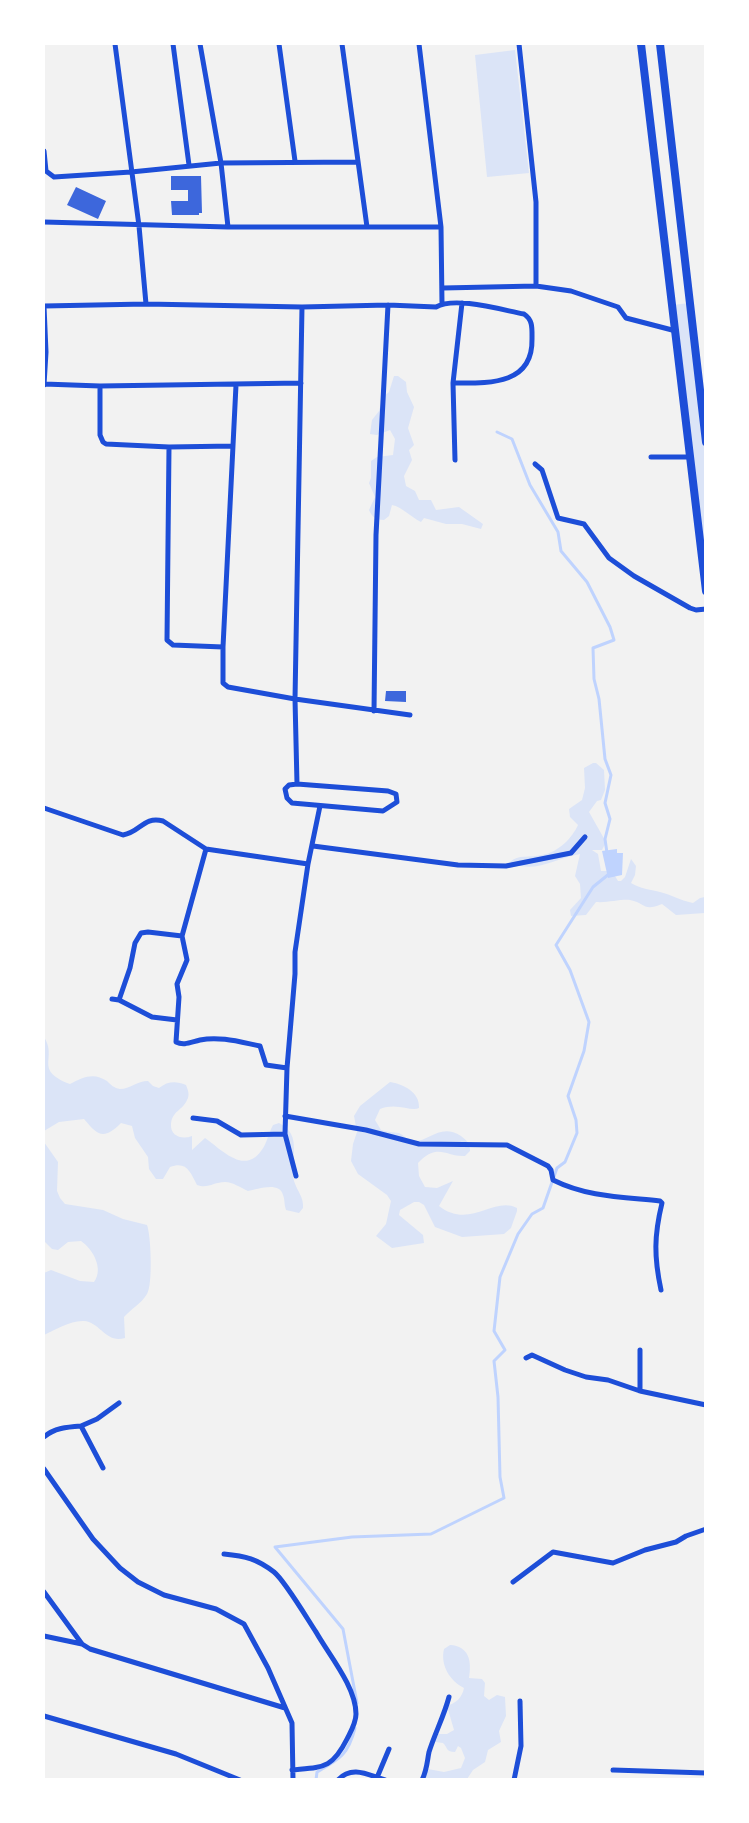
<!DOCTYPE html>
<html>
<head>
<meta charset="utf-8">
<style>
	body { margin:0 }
	#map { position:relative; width:749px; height:1823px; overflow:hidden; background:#f2f2f2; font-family:"PT Sans Narrow",sans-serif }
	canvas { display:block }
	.frame { position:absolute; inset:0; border:45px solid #fff; pointer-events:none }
</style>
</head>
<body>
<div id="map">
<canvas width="749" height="1823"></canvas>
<div class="frame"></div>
</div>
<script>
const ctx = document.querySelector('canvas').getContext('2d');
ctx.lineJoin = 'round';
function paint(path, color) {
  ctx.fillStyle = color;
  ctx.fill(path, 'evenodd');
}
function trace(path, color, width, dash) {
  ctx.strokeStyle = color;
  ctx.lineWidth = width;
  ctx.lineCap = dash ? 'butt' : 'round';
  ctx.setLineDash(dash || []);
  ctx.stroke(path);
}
const green = new Path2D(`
	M515 50 529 173 487 177 475 55Z
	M689 303 705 446V591L673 305Z
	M394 376H398L406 382 407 392 414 407 408 428 414 445 409 450 412 460 404 476 406 486 415 491 419 500H431L436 510 459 507 483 524 481 529 462 524H446L424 518 421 522C411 517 402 507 392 505L389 516 384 520C376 520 372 517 369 510L375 497 369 483 371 478V461L377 457 393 455 395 439 390 430 377 435 370 434 372 420 379 411 383 397 389 392Z
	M593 763H596L604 770 605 790 601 800 597 801 589 812 606 842 602 850H592L598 854 601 871H612L618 881H621L625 877 631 859 636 866 635 875 631 883C641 889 649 889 660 892 672 895 679 900 693 903L700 898 705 897V913L676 915 662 904C643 912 646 903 630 900 621 899 607 903 596 902L586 915 571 916 570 910 581 898 580 884 575 876 580 854C556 858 533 875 510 862 518 854 530 858 542 855 559 852 572 838 578 825L570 817 569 809 582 800 585 788 584 768Z
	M44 1037C58 1059 33 1070 70 1084 83 1077 94 1072 107 1081 111 1085 114 1088 120 1089 130 1089 137 1081 148 1081L153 1086 159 1088C168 1081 176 1081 186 1085 188 1090 190 1095 187 1100 183 1110 172 1111 171 1124 170 1136 182 1140 192 1136V1150L205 1138C221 1149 244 1175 261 1151 267 1144 268 1134 273 1125L279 1123C304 1135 289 1160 294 1181 297 1191 304 1197 303 1208L299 1213 286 1210C284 1204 285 1200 283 1195 280 1181 257 1189 248 1191 241 1188 233 1182 225 1182 214 1182 208 1189 197 1185 190 1172 187 1161 170 1167L163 1179H156L149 1169 148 1157 135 1138 132 1126 121 1123C104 1140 98 1136 84 1119L59 1122 44 1131Z
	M390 1082C403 1084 420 1092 419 1108 411 1112 397 1102 380 1109L375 1120 381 1130C387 1132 393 1132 399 1133 404 1135 407 1140 411 1141 428 1144 439 1122 461 1136 467 1141 470 1143 470 1151L465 1156C446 1157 438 1142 418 1163L419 1176 425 1187 437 1188 453 1181 439 1206C470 1230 493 1196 517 1208V1211L511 1228 504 1234 462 1237 435 1227 424 1205 419 1202H414L400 1210 399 1215 423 1235 424 1243 392 1248 376 1236 386 1224 391 1201 387 1195 358 1174 351 1161 353 1144 357 1132 354 1116 360 1106Z
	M44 1142 58 1162 57 1191 60 1198 65 1204 103 1210 123 1219 147 1225C151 1235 153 1285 147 1294 141 1304 131 1309 124 1317L125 1338C106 1344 100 1322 84 1321 71 1320 55 1330 44 1335V1273L51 1270 80 1281 94 1282C104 1269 93 1249 81 1241L68 1242 58 1250 52 1249 44 1241Z
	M450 1645C469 1646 472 1661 469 1678L482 1679 485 1683 484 1696 489 1700 497 1695 505 1697 506 1716 499 1731 501 1742 488 1750 485 1762 473 1770 467 1779 423 1780 428 1769 444 1772 461 1768 465 1758 461 1748 458 1746 455 1752C446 1752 448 1748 443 1743L435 1742 437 1734H447L454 1730 447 1706C456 1703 462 1698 464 1688 450 1681 440 1665 444 1649Z`);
const water = new Path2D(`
	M617 849V853H623L622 875 608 878 602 851Z`);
const stream = new Path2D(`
	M497 432 512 439 530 485 558 532 561 551 587 582 610 627 614 640 593 648 594 679 599 699 605 759 611 775 605 803 610 819 605 839 607 853
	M357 1703 343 1629 275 1547 352 1537 431 1534 504 1498 500 1477 498 1397 494 1361 505 1350 494 1331 500 1277 518 1234 532 1214 543 1208 557 1168 565 1162 577 1133 576 1120 568 1096 584 1051 589 1022 570 970 556 945 593 887 609 874
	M316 1780 317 1772C340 1759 348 1755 355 1728`);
const building = new Path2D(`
	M171 176H201L202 213H199V215H172L171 201H188V190H171Z
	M76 187 106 201 98 219 67 205Z
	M386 691H406V702L385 701Z`);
const minor = new Path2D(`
	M115 44 139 226 146 304
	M173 44 189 165
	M200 44 221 163 228 227
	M279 44 295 161
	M342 44 367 227
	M419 44 441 227 442 304
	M519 44 536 202V286
	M44 151 46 171 54 177 131 172 221 163 358 162
	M44 222 228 227H441
	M443 288 536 286 571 291 618 307 626 318 676 331
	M44 306 146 304 302 307 388 305 436 307C455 296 502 310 524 314 533 320 532 328 532 339 533 386 487 383 453 383
	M44 384 100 386 301 383
	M44 385 46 352 44 306
	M236 385 223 647V683L228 687 295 699 410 715
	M100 386V435L103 442 106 444 169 447 233 446
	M169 447 167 640 173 645 223 647
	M651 457H691
	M455 460 453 383 462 303
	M535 464 542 470 558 518 584 524 609 558 634 576 690 608 696 610 706 609
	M374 711 376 535 388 305
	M297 784 295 699 302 307
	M297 784 388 791 396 794 397 802 383 811 292 803 287 798 285 789 289 785Z
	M44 808 123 835C141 832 143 816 163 821L206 849 308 864
	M313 846 458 865 506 866 571 853 585 837
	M206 849 182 936 187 960 177 984 179 997 176 1042C184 1046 191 1042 200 1040 220 1036 240 1042 260 1046L266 1065 287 1068
	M112 999 119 1000 152 1017 177 1020
	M119 1000 130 968 135 943 141 933 148 932 182 936
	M285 1116 366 1130 419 1144 507 1145 548 1166 551 1170 553 1180C587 1197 622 1197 660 1201L662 1203C654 1236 654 1257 661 1290
	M193 1118 217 1121 241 1135 285 1134
	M296 1176 285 1134 287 1068 295 974V952L308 864 320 806
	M640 1350V1391
	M526 1358 532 1355 565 1370 586 1377 608 1380 640 1391 706 1405
	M81 1426 97 1419 119 1403
	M44 1437C54 1428 67 1427 81 1426L103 1468
	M44 1469 93 1539 120 1568 138 1582 164 1595 216 1609 244 1624 268 1668 292 1723 293 1780
	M224 1554C246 1556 257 1559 274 1572 285 1581 308 1620 316 1632 329 1655 356 1687 356 1714 356 1723 351 1731 347 1739 332 1769 323 1767 292 1770
	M513 1582 553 1552 613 1563 645 1550 676 1542 686 1536 706 1529
	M44 1592 82 1644 90 1649 285 1708
	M44 1636 82 1644
	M44 1716 176 1754 240 1780
	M613 1770 706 1773
	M338 1780C352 1765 368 1775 385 1780
	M376 1780 389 1749
	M422 1780C427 1770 427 1762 429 1752 435 1733 444 1716 449 1697
	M514 1780 521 1746 520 1701`);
const secondary = new Path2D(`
	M641 44 706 591
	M660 44 706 442`);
paint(green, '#dbe4f7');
paint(water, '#bfd3fe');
trace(stream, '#bfd3fe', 3);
paint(building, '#3d67dc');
trace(minor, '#1d4ed8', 5);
trace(secondary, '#1d4ed8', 8);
</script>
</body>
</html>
